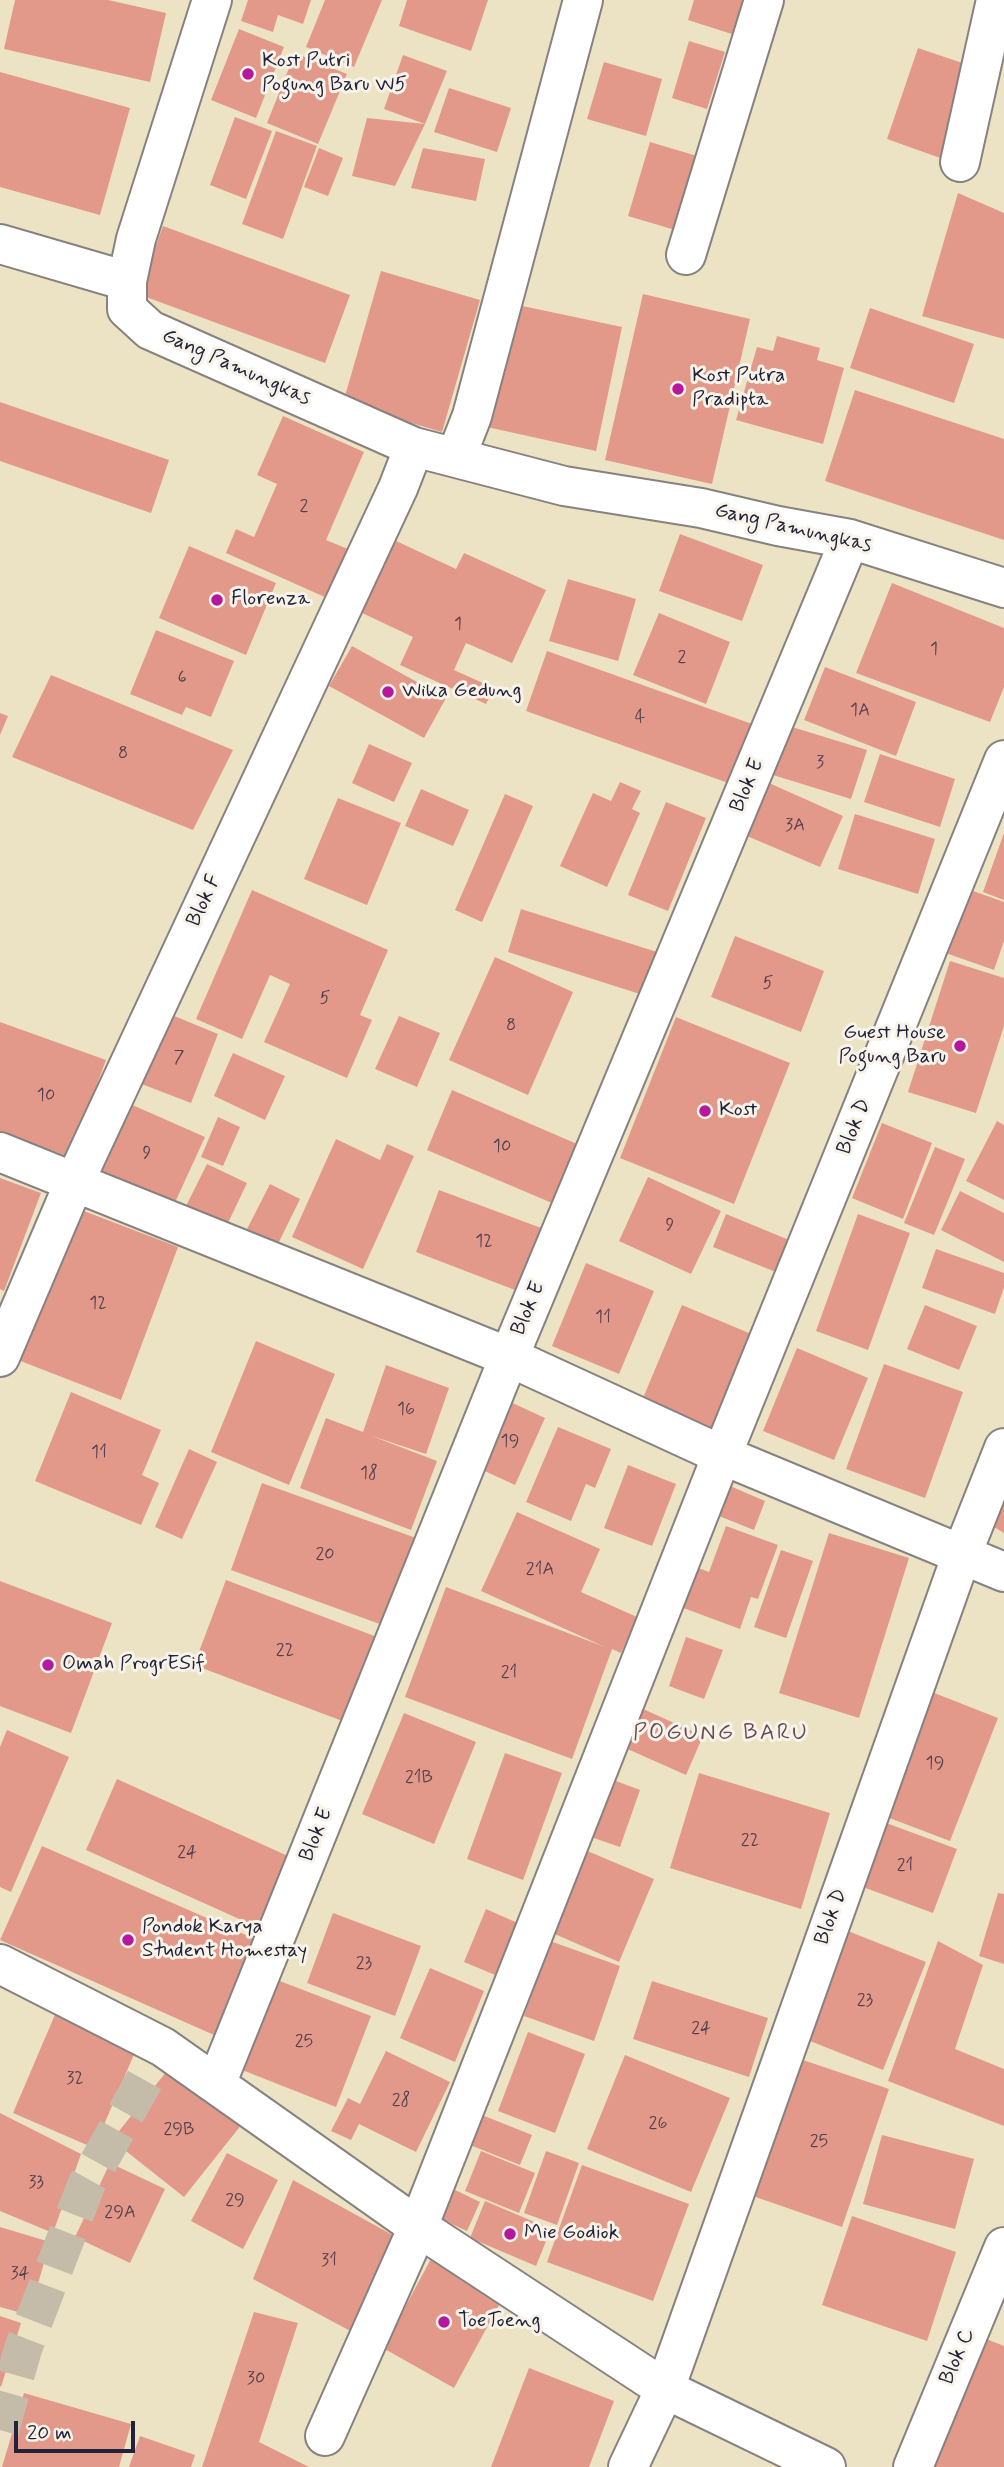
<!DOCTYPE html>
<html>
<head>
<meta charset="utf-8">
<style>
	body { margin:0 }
	#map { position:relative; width:1004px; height:2467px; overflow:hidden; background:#ece3c4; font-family:Mynerve,sans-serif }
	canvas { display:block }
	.scale { position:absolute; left:14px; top:2421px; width:121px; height:32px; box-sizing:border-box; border:4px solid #22223b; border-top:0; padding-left:9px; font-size:21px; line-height:24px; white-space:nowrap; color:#22223b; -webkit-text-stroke:5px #f7f3e8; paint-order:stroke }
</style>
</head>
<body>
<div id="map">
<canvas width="1004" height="2467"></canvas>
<div class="scale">20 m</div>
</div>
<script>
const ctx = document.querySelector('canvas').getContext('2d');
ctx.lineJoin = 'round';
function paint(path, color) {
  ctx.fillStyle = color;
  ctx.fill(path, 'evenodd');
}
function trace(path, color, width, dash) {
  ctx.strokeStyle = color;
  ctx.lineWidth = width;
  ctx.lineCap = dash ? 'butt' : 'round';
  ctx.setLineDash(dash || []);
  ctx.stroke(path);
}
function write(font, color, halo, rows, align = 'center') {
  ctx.font = font + ' Mynerve,sans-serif';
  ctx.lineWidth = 6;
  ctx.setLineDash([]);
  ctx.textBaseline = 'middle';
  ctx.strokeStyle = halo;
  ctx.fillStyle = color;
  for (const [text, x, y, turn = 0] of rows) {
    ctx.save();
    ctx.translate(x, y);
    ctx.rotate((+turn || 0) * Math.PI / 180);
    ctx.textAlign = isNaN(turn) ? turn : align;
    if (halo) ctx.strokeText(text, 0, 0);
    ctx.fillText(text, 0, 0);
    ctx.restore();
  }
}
const building = new Path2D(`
	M15 0H108L166 13 150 82 4 49Z
	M248 0H311L303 24 278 15 273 32 241 21Z
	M325 0H382L354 67 306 47Z
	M407 0H488L471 51 399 26Z
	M694 0H749L738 36 688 20Z
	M239 29 284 47 256 118 211 100Z
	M689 41 725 52 707 109 672 98Z
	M918 48 974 67 943 159 887 139Z
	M295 53 347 74 318 144 267 123Z
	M403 55 447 71 425 124 384 109Z
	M604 62 662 79 646 136 587 119Z
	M0 72 130 108 100 215 0 187Z
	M449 88 511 108 497 152 434 132Z
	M235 117 272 131 246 199 210 185Z
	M367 118 425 124 395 186 352 176Z
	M276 131 317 146 283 239 242 224Z
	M650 142 697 156 675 230 628 216Z
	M319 148 343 158 328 196 304 187Z
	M423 148 485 159 476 201 411 188Z
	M958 193 1004 213V339L922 316Z
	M163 226 350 295 325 363 138 294Z
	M381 271 480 300 442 432 343 403Z
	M643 294 750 319 712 484 605 460Z
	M513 304 622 327 596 451 487 427Z
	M870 308 974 344 954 403 850 368Z
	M777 336 820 348 817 360 844 368 823 444 736 420 757 347 773 351Z
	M855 390 1004 439V540L825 481Z
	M0 402 169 460 151 513 0 461Z
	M283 416 364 452 326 540 348 549 327 598 226 553 236 529 254 537 277 484 257 475Z
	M680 534 763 565 742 621 659 591Z
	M394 540 456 569 464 553 546 590 512 663 466 643 454 670 494 688 486 704 400 665 413 637 360 612Z
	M189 546 276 583 246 655 159 618Z
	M568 579 636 599 618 661 549 641Z
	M892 583 1004 628V687L990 722 856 673Z
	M659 613 730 642 706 704 633 675Z
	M156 630 234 661 211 717 186 707 182 715 130 694Z
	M352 646 446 698 424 738 329 686Z
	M547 651 755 725 734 785 526 711Z
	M825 667 916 702 896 756 804 720Z
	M51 675 233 750 193 830 12 757Z
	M0 713 8 716 0 735Z
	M789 726 867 750 851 799 773 775Z
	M369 744 412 763 394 802 352 783Z
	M880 754 955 779 940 827 864 802Z
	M620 782 641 791 632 809 640 813 607 887 560 866 593 793 611 801Z
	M769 783 843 816 820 867 747 836Z
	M421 789 469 810 453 846 405 826Z
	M505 794 533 806 482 922 455 910Z
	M338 798 401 823 367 905 304 879Z
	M666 802 706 818 668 911 628 895Z
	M855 814 935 839 918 894 838 869Z
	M1004 833V900L983 892Z
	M962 887 1004 902V941L994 970 940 951Z
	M252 890 388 950 360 1015 372 1020 347 1078 264 1042 290 984 270 975 242 1039 196 1019Z
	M521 909 657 952 643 995 508 952Z
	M735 936 824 971 801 1032 711 997Z
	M495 957 573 992 528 1095 449 1060Z
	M950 961 1004 978V1026L976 1113 908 1092Z
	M167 1013 218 1034 191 1103 139 1083Z
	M399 1016 440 1033 417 1087 375 1069Z
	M676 1017 790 1063 734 1204 620 1158Z
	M0 1022 106 1060 70 1157 0 1132Z
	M233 1053 285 1076 265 1120 214 1096Z
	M452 1090 577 1144 552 1203 427 1150Z
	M121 1100 205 1137 172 1209 89 1172Z
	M218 1117 240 1127 223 1166 201 1157Z
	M997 1121 1004 1125V1200L966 1181Z
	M882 1123 932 1143 903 1219 852 1198Z
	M336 1139 380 1160 387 1144 414 1156 363 1269 292 1237Z
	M935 1147 965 1159 934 1235 904 1223Z
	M207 1164 247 1183 227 1225 186 1206Z
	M648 1177 721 1211 691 1274 619 1241Z
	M0 1178 41 1193 4 1291 0 1289Z
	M270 1184 300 1199 278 1244 247 1229Z
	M439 1190 552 1232 528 1295 416 1252Z
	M960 1191 1004 1213V1262L941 1230Z
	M76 1208 178 1247 121 1400 18 1360Z
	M726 1214 794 1242 781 1274 713 1247Z
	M858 1214 910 1233 868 1350 816 1331Z
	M936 1249 1004 1273V1287L995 1314 922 1288Z
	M586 1263 654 1291 619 1374 552 1346Z
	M682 1305 761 1338 717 1443 638 1410Z
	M925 1305 977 1326 959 1370 907 1349Z
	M256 1341 335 1374 289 1485 211 1452Z
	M797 1348 868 1378 834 1460 763 1431Z
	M884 1364 963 1392 925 1498 846 1469Z
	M386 1365 449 1388 426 1454 369 1435 437 1461 411 1530 300 1488 326 1418 363 1432Z
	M71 1392 161 1430 142 1475 159 1483 141 1525 35 1481Z
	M506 1400 545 1418 515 1485 476 1467Z
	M558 1427 611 1449 595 1488 586 1484 571 1521 526 1502Z
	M189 1449 217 1462 182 1539 155 1527Z
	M628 1465 676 1484 652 1546 604 1528Z
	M262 1483 419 1539 388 1627 231 1570Z
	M730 1486 765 1501 754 1530 719 1516Z
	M1004 1487V1533L989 1524Z
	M517 1512 600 1549 581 1592 637 1617 621 1653 612 1649 572 1759 405 1697 446 1587 605 1647 481 1591Z
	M726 1526 778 1545 758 1599 751 1597 740 1629 670 1603 685 1563 709 1572Z
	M829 1533 909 1558 859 1718 779 1693Z
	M781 1550 813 1561 786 1638 754 1627Z
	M226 1580 377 1637 345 1722 194 1665Z
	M0 1581 112 1623 71 1733 0 1706Z
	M686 1637 723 1650 704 1699 669 1686Z
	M919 1687 998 1718 950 1841 871 1811Z
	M641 1708 703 1736 686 1775 623 1747Z
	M404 1713 476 1742 434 1844 362 1814Z
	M7 1730 69 1757 11 1892 0 1887V1747Z
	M505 1753 562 1773 523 1880 467 1859Z
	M699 1773 830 1813 801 1909 670 1868Z
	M608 1778 640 1790 620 1847 588 1836Z
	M117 1779 288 1856 257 1927 86 1850Z
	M878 1820 957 1849 933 1913 852 1883Z
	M42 1846 255 1939 214 2035 0 1940Z
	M585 1850 654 1879 619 1962 550 1932Z
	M998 1893 1004 1894V1964L979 1956Z
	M486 1909 522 1925 500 1977 464 1962Z
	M333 1913 421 1946 395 2016 307 1983Z
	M848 1931 926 1962 883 2070 805 2039Z
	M550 1941 620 1966 594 2041 524 2016Z
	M938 1941 983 1965 955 2049 1004 2069V2126L888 2081Z
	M430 1968 484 1991 455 2062 400 2038Z
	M272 1978 371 2016 336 2107 237 2068Z
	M652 1981 768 2018 749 2077 633 2039Z
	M57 2010 138 2045 94 2148 13 2113Z
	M528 2032 585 2054 555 2133 498 2111Z
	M386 2051 450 2082 416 2152 359 2124 351 2140 331 2131 348 2098 360 2104Z
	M625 2055 730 2098 691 2192 587 2149Z
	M797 2058 889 2089 842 2227 750 2195Z
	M174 2062 246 2119 184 2197 112 2140Z
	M0 2113 81 2154 53 2233 0 2211Z
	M477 2113 532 2135 520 2165 465 2143Z
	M882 2135 974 2159 955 2229 863 2204Z
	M481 2151 535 2173 519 2213 465 2191Z
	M546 2151 579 2163 557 2225 524 2213Z
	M227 2153 278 2180 243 2249 191 2221Z
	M110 2163 165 2189 130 2263 75 2237Z
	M582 2165 689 2204 653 2301 547 2262Z
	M293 2180 407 2243 356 2334 253 2279Z
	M453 2189 480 2202 467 2231 439 2218Z
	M485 2201 551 2229 536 2266 470 2238Z
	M852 2216 956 2252 927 2341 822 2305Z
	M0 2227 50 2242 29 2315 0 2307Z
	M432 2257 504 2296 454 2388 383 2348Z
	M254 2312 298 2323 259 2442 309 2467H202Z
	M0 2316 21 2323 1 2387 0 2386Z
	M976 2335 1004 2346V2467H924Z
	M529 2368 614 2401 589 2467H491Z
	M24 2393 131 2424 119 2467H2Z
	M140 2436 195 2455 191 2467H129Z`);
const minorTunnel = new Path2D(`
	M0 2430 23 2349 87 2183 163 2047`);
const minor = new Path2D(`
	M212 0 136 239 127 281V309L150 330 414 447 564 486 701 508 778 526 850 539 1004 588
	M960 162 996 0
	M0 244 127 281
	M686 255 764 0
	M456 457 472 416 583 0
	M0 1152 509 1357 722 1455 1004 1572
	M0 1357 74 1183 398 488 414 447
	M0 1964 163 2047 418 2227 665 2389 826 2467
	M217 2082 509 1357 850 539
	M325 2436 418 2227 722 1455 1004 760
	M628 2467 665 2389 962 1554 1004 1448
	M913 2467 1004 2247`);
const markers = [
	[248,74,7,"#b5179e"],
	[678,389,7,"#b5179e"],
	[217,600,7,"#b5179e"],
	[388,692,7,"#b5179e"],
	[960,1046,7,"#b5179e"],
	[705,1111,7,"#b5179e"],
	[48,1665,7,"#b5179e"],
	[128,1940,7,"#b5179e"],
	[510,2234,7,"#b5179e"],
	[444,2322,7,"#b5179e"]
];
const numberNames = [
	["2",304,507],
	["1",458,625],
	["1",934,650],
	["2",682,658],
	["6",182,678],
	["1A",860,711],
	["4",640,718],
	["8",123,754],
	["3",820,763],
	["3A",795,826],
	["5",768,984],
	["5",325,999],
	["8",511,1026],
	["7",179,1058],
	["10",46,1096],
	["10",502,1147],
	["9",147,1154],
	["9",670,1226],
	["12",484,1242],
	["12",98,1304],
	["11",603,1318],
	["16",406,1410],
	["19",510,1442],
	["11",99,1453],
	["18",369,1474],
	["20",325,1555],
	["21A",540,1570],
	["22",285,1651],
	["21",509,1673],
	["19",935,1764],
	["21B",419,1778],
	["22",750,1841],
	["24",187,1853],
	["21",905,1866],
	["23",364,1964],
	["23",865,2001],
	["24",701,2029],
	["25",304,2042],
	["32",75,2079],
	["28",401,2101],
	["26",658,2124],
	["29B",179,2130],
	["25",819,2142],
	["33",36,2183],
	["29",235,2201],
	["29A",120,2213],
	["31",329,2261],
	["34",20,2274],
	["30",256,2379]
];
const poiNames = [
	["Kost Putri",262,62],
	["Pogung Baru W5",262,86],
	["Kost Putra",692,377],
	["Pradipta",692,401],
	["Florenza",231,600],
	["Wika Gedung",402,692],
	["Guest House",946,1034,"right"],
	["Pogung Baru",946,1058,"right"],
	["Kost",719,1111],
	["Omah ProgrESif",62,1665],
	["Pondok Karya",142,1928],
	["Student Homestay",142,1952],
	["Mie Godiok",524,2234],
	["ToeToeng",458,2322]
];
const streetNames = [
	["Gang Pamungkas",236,368,24],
	["Gang Pamungkas",793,529,13],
	["Blok E",748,786,-67],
	["Blok F",205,901,-65],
	["Blok D",855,1127,-68],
	["Blok E",529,1309,-67],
	["Blok E",317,1835,-68],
	["Blok D",832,1917,-70],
	["Blok C",958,2357,-67]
];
const neighbourhoodNames = [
	["POGUNG BARU",721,1734]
];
paint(building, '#e39989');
trace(minorTunnel, '#c4bca9', 38, [38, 19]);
trace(minor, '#878280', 42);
trace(minor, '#fff', 38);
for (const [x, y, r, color] of markers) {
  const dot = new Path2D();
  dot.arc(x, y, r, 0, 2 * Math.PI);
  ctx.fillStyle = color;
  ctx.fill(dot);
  trace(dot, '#f7f3e8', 2.5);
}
write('18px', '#52404e', null, numberNames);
write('21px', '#22223b', '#f7f3e8', poiNames, 'left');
write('21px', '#22223b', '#f7f3e8', streetNames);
ctx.letterSpacing = '2px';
write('23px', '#664c56', '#f7f3e8', neighbourhoodNames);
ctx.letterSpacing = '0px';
</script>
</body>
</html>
